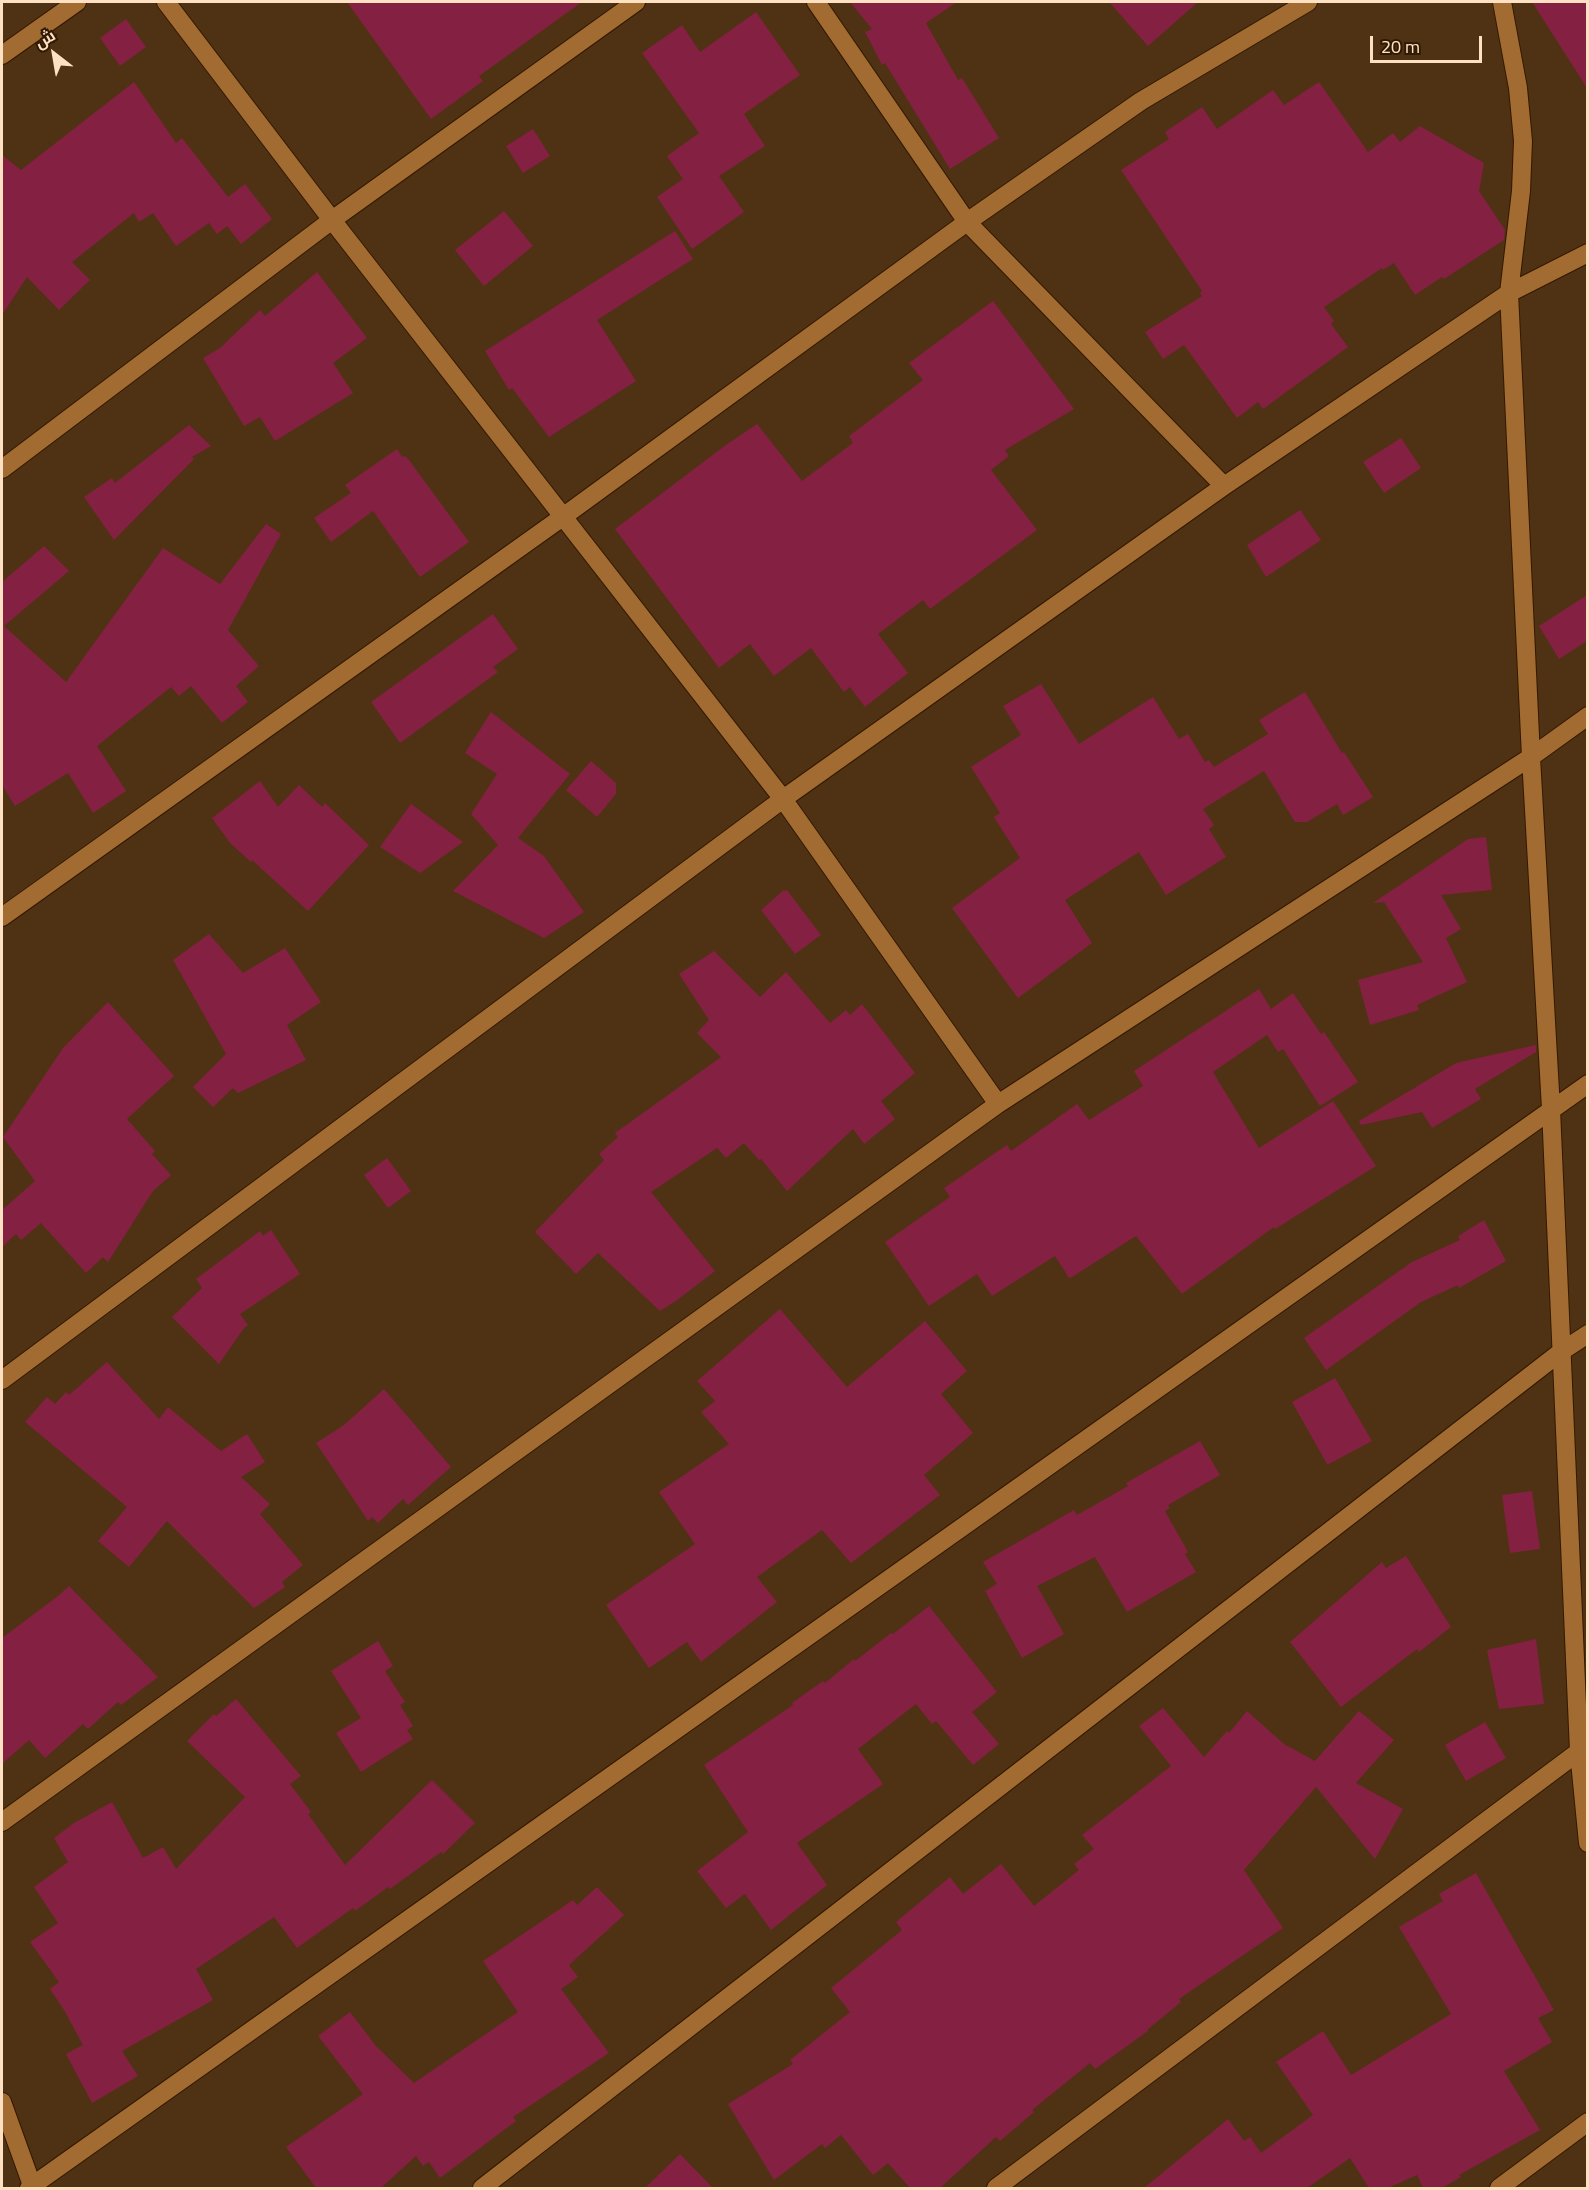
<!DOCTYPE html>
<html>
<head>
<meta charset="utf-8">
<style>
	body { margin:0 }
	#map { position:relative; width:1589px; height:2190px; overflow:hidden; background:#4f3213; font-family:Georgia,Cairo,serif }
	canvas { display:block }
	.frame { position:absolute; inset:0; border:3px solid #fee0c3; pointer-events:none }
	.north { position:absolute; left:24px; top:24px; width:60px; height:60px; -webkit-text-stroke:4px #311a03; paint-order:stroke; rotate:329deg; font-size:16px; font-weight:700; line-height:24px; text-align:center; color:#fee0c3 }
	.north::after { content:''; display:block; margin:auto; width:21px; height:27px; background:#fee0c3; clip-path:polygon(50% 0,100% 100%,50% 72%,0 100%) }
	.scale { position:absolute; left:1370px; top:36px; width:112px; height:27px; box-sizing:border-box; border:3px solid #fee0c3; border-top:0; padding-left:8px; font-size:18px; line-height:21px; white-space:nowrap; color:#fee0c3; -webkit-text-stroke:4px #311a03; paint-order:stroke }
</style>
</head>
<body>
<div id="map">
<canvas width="1589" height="2190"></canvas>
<div class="frame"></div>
<div class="north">ش</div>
<div class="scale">20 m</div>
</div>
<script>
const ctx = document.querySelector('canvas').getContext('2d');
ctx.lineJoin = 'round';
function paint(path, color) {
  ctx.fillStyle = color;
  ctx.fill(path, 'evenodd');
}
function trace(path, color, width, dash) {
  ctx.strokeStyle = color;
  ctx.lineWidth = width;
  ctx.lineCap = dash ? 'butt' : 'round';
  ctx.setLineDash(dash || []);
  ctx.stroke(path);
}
const building = new Path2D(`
	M347 2H582L479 76 483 81 431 119Z
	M850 2H957L926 23 958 80 962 78 999 138 950 169 885 63 882 65 865 32 872 29Z
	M1109 2H1198L1148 46Z
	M1532 2H1587V88Z
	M756 12 800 75 744 114 765 146 719 176 744 212 692 249 657 197 683 179 667 156 699 133 642 53 682 25 700 52Z
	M126 19 146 47 120 66 100 38Z
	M134 82 176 143 182 138 228 197 245 184 272 219 241 244 227 226 217 234 209 223 176 246 153 213 139 222 134 213 72 262 90 280 59 310 27 277 2 315V155L21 170Z
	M1319 82 1368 152 1393 133 1400 142 1420 126 1484 163 1479 191 1505 230 1504 240 1444 279 1442 277 1415 295 1394 263 1383 270 1382 268 1324 307 1334 321 1331 324 1348 347 1263 409 1258 402 1237 418 1184 345 1163 359 1145 332 1202 296 1200 293 1202 291 1121 170 1169 139 1165 132 1202 107 1217 129 1273 90 1284 105Z
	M533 129 550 156 523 173 506 146Z
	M504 211 533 246 484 286 455 250Z
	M675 231 693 259 597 320 636 381 549 437 512 388 509 390 485 351Z
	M317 272 367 338 333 363 353 393 275 441 260 417 244 426 203 358 220 348 260 310 265 316Z
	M993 301 1074 409 1005 450 1009 456 991 470 1037 530 930 609 923 600 878 634 908 673 865 707 850 687 844 692 811 648 774 676 750 644 719 668 615 529 723 447 757 424 802 481 853 443 849 436 923 380 909 363Z
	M189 425 211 446 192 457 194 459 114 540 84 497 112 478 115 483Z
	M1401 438 1421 468 1384 493 1363 462Z
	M397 449 402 457 405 456 409 460 469 542 420 577 373 511 331 542 314 518 351 493 345 485Z
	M1300 510 1321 540 1266 577 1247 545Z
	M266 524 281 534 228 630 259 666 236 686 248 702 222 723 191 686 179 696 171 687 97 746 126 791 93 813 68 773 15 806 2 785V582L44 546 69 571 4 626 66 682 163 548 220 584Z
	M1587 595V641L1559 659 1539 626Z
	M493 614 518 649 493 667 498 672 400 743 371 702Z
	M1041 684 1079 744 1153 697 1179 739 1188 734 1205 762 1209 760 1214 767 1268 734 1259 720 1305 692 1342 753 1344 752 1373 797 1343 815 1337 804 1307 822H1295L1264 771 1203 809 1214 825 1209 829 1226 857 1166 895 1139 852 1065 900 1092 943 1018 998 952 908 1020 858 994 817 1000 813 971 767 1021 735 1003 706Z
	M491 712 570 774 518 838 544 856 584 912 544 938 453 891 498 845 471 814 497 774 465 753Z
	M591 761 616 783V794L597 817 566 790Z
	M260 781 278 807 299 785 322 807 325 803 369 845 308 911 252 860 251 862 230 843 212 818Z
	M411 804 463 842 420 873 380 847Z
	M1486 837 1492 890 1441 895 1461 929 1446 938 1467 982 1417 1005 1419 1010 1370 1025 1358 980 1423 962 1384 902 1373 903 1468 839Z
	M784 890 785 891 787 890 821 935 795 954 761 910Z
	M209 934 243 973 285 948 321 1002 287 1025 306 1060 238 1093 233 1088 213 1107 193 1087 226 1054 173 960Z
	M714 951 760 997 786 972 830 1023 846 1010 850 1015 862 1004 915 1073 881 1101 895 1119 864 1144 853 1129 787 1191 761 1159 759 1160 744 1143 726 1158 717 1148 651 1192 715 1271 676 1301 660 1311 598 1253 576 1274 535 1232 604 1160 599 1154 618 1137 615 1133 721 1057 697 1033 709 1020 679 974Z
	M1259 989 1271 1009 1293 993 1321 1034 1324 1032 1358 1082 1320 1106 1283 1049 1278 1052 1267 1035 1213 1072 1259 1148 1333 1101 1376 1166 1275 1229 1274 1227 1182 1294 1136 1236 1072 1277 1069 1278 1055 1256 992 1296 977 1274 929 1306 885 1242 950 1197 944 1188 1007 1145 1011 1151 1077 1104 1089 1120 1143 1086 1134 1071Z
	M108 1002 174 1076 127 1119 155 1151 152 1154 171 1175 153 1191 108 1262 103 1257 86 1273 41 1223 21 1240 16 1234 2 1247V1210L35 1181 3 1137 63 1048Z
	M1536 1045V1052L1475 1089 1481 1099 1432 1128 1422 1112 1361 1125 1359 1121 1456 1063Z
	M387 1158 411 1191 388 1208 364 1175Z
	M1484 1220 1506 1261 1459 1288 1458 1285 1421 1302 1326 1370 1304 1338 1412 1262 1460 1240 1458 1236Z
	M271 1230 300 1274 240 1314 248 1325 244 1328 219 1364 172 1317 202 1288 196 1279 260 1231 263 1236Z
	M780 1309 847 1387 925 1321 967 1371 941 1394 973 1433 924 1475 940 1495 851 1563 822 1530 757 1577 777 1602 701 1662 687 1642 649 1668 606 1605 695 1544 659 1492 729 1444 701 1412 715 1401 697 1381Z
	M107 1362 159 1419 168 1407 221 1451 247 1434 265 1462 241 1477 270 1504 260 1514 303 1565 282 1582 285 1587 254 1608 167 1521 129 1567 98 1541 127 1507 25 1422 47 1397 55 1404 66 1392 69 1395Z
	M1335 1378 1372 1441 1329 1464H1327L1292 1402Z
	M384 1389 451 1467 408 1505 403 1499 378 1523 372 1517 368 1521 316 1443 344 1425Z
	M1200 1441 1220 1475 1168 1505 1170 1508 1165 1511 1188 1552 1185 1554 1196 1572 1127 1612 1095 1557 1037 1586 1064 1634 1022 1658 985 1591 997 1584 983 1562 1074 1510 1077 1515 1128 1486 1126 1483Z
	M1532 1491 1540 1549 1510 1553 1502 1495Z
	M1406 1556 1451 1627 1419 1652 1417 1649 1341 1707 1290 1642 1382 1562 1386 1568Z
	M69 1586 158 1677 121 1705 118 1702 88 1729 83 1724 45 1758 29 1740 2 1764V1638L58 1596Z
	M929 1606 997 1692 972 1712 999 1744 973 1765 936 1721 932 1724 916 1704 858 1749 883 1784 797 1843 827 1885 771 1930 745 1894 726 1908 697 1871 748 1832 704 1765 793 1705 792 1703 823 1681 825 1683 854 1659 855 1661 891 1633 893 1634Z
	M1536 1639 1544 1704 1499 1709 1487 1650Z
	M378 1641 393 1666 385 1671 405 1702 400 1705 413 1726 407 1730 413 1739 361 1772 336 1733 361 1718 331 1671Z
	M236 1699 301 1776 290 1784 311 1812 308 1814 345 1865 432 1780 475 1823 443 1854 441 1852 390 1889 388 1887 355 1911 353 1908 297 1948 274 1917 196 1969 213 2000 122 2051 138 2076 92 2103 66 2054 83 2045 64 2010 50 1989 59 1982 30 1942 58 1923 34 1887 68 1862 54 1838 74 1823 112 1802 143 1858 163 1847 176 1869 245 1797 187 1741 214 1714 216 1716Z
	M1163 1708 1204 1757 1227 1731 1229 1733 1247 1711 1284 1744 1315 1761 1359 1711 1394 1740 1356 1783 1403 1809 1375 1859 1316 1787 1244 1870 1283 1928 1179 1999 1181 2002 1147 2030 1148 2031 1095 2069 1090 2063 1032 2110 1034 2112 1000 2141 996 2137 940 2188H910L888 2163 873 2175 841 2135 825 2148 822 2144 774 2180 728 2104 793 2064 790 2060 850 2012 831 1988 902 1930 896 1922 950 1877 963 1894 1001 1864 1034 1906 1079 1870 1074 1864 1094 1849 1082 1835 1171 1766 1139 1726Z
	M1485 1722 1506 1758 1466 1781 1445 1745Z
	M1476 1873 1554 2010 1538 2018 1552 2042 1504 2071 1540 2130 1459 2175 1461 2177 1442 2188H1423L1417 2175 1388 2188H1369L1350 2158 1307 2188H1144L1228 2119 1244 2141 1250 2137 1261 2153 1313 2115 1276 2062 1323 2031 1351 2075 1451 2014 1399 1927 1443 1901 1439 1894Z
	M597 1887 624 1915 569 1965 578 1977 561 1989 609 2053 513 2117 516 2121 440 2178 429 2162 423 2166 416 2156 381 2188H316L286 2147 363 2094 318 2036 350 2012 376 2046 414 2083 518 2012 483 1961 573 1900 577 1905Z
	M680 2154 713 2188H645Z`);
const minor = new Path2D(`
	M166 2 332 220 783 799 998 1104
	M816 2 967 222 1224 486
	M1502 2 1518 88 1523 141 1521 191 1509 293 1531 757 1551 1109 1579 1751 1588 1843
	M2 55 77 2
	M2 469 332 220 636 2
	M2 917 564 516 967 222 1141 101 1308 2
	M2 1380 783 799 1224 486 1509 293 1588 253
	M2 1822 998 1104 1531 757 1588 716
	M2 2102 33 2188
	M29 2188 1588 1084
	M482 2188 1562 1351 1588 1334
	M996 2188 1585 1747
	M1499 2188 1588 2122`);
paint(building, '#842042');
trace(minor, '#331900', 20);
trace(minor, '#a16b31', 18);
</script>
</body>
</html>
